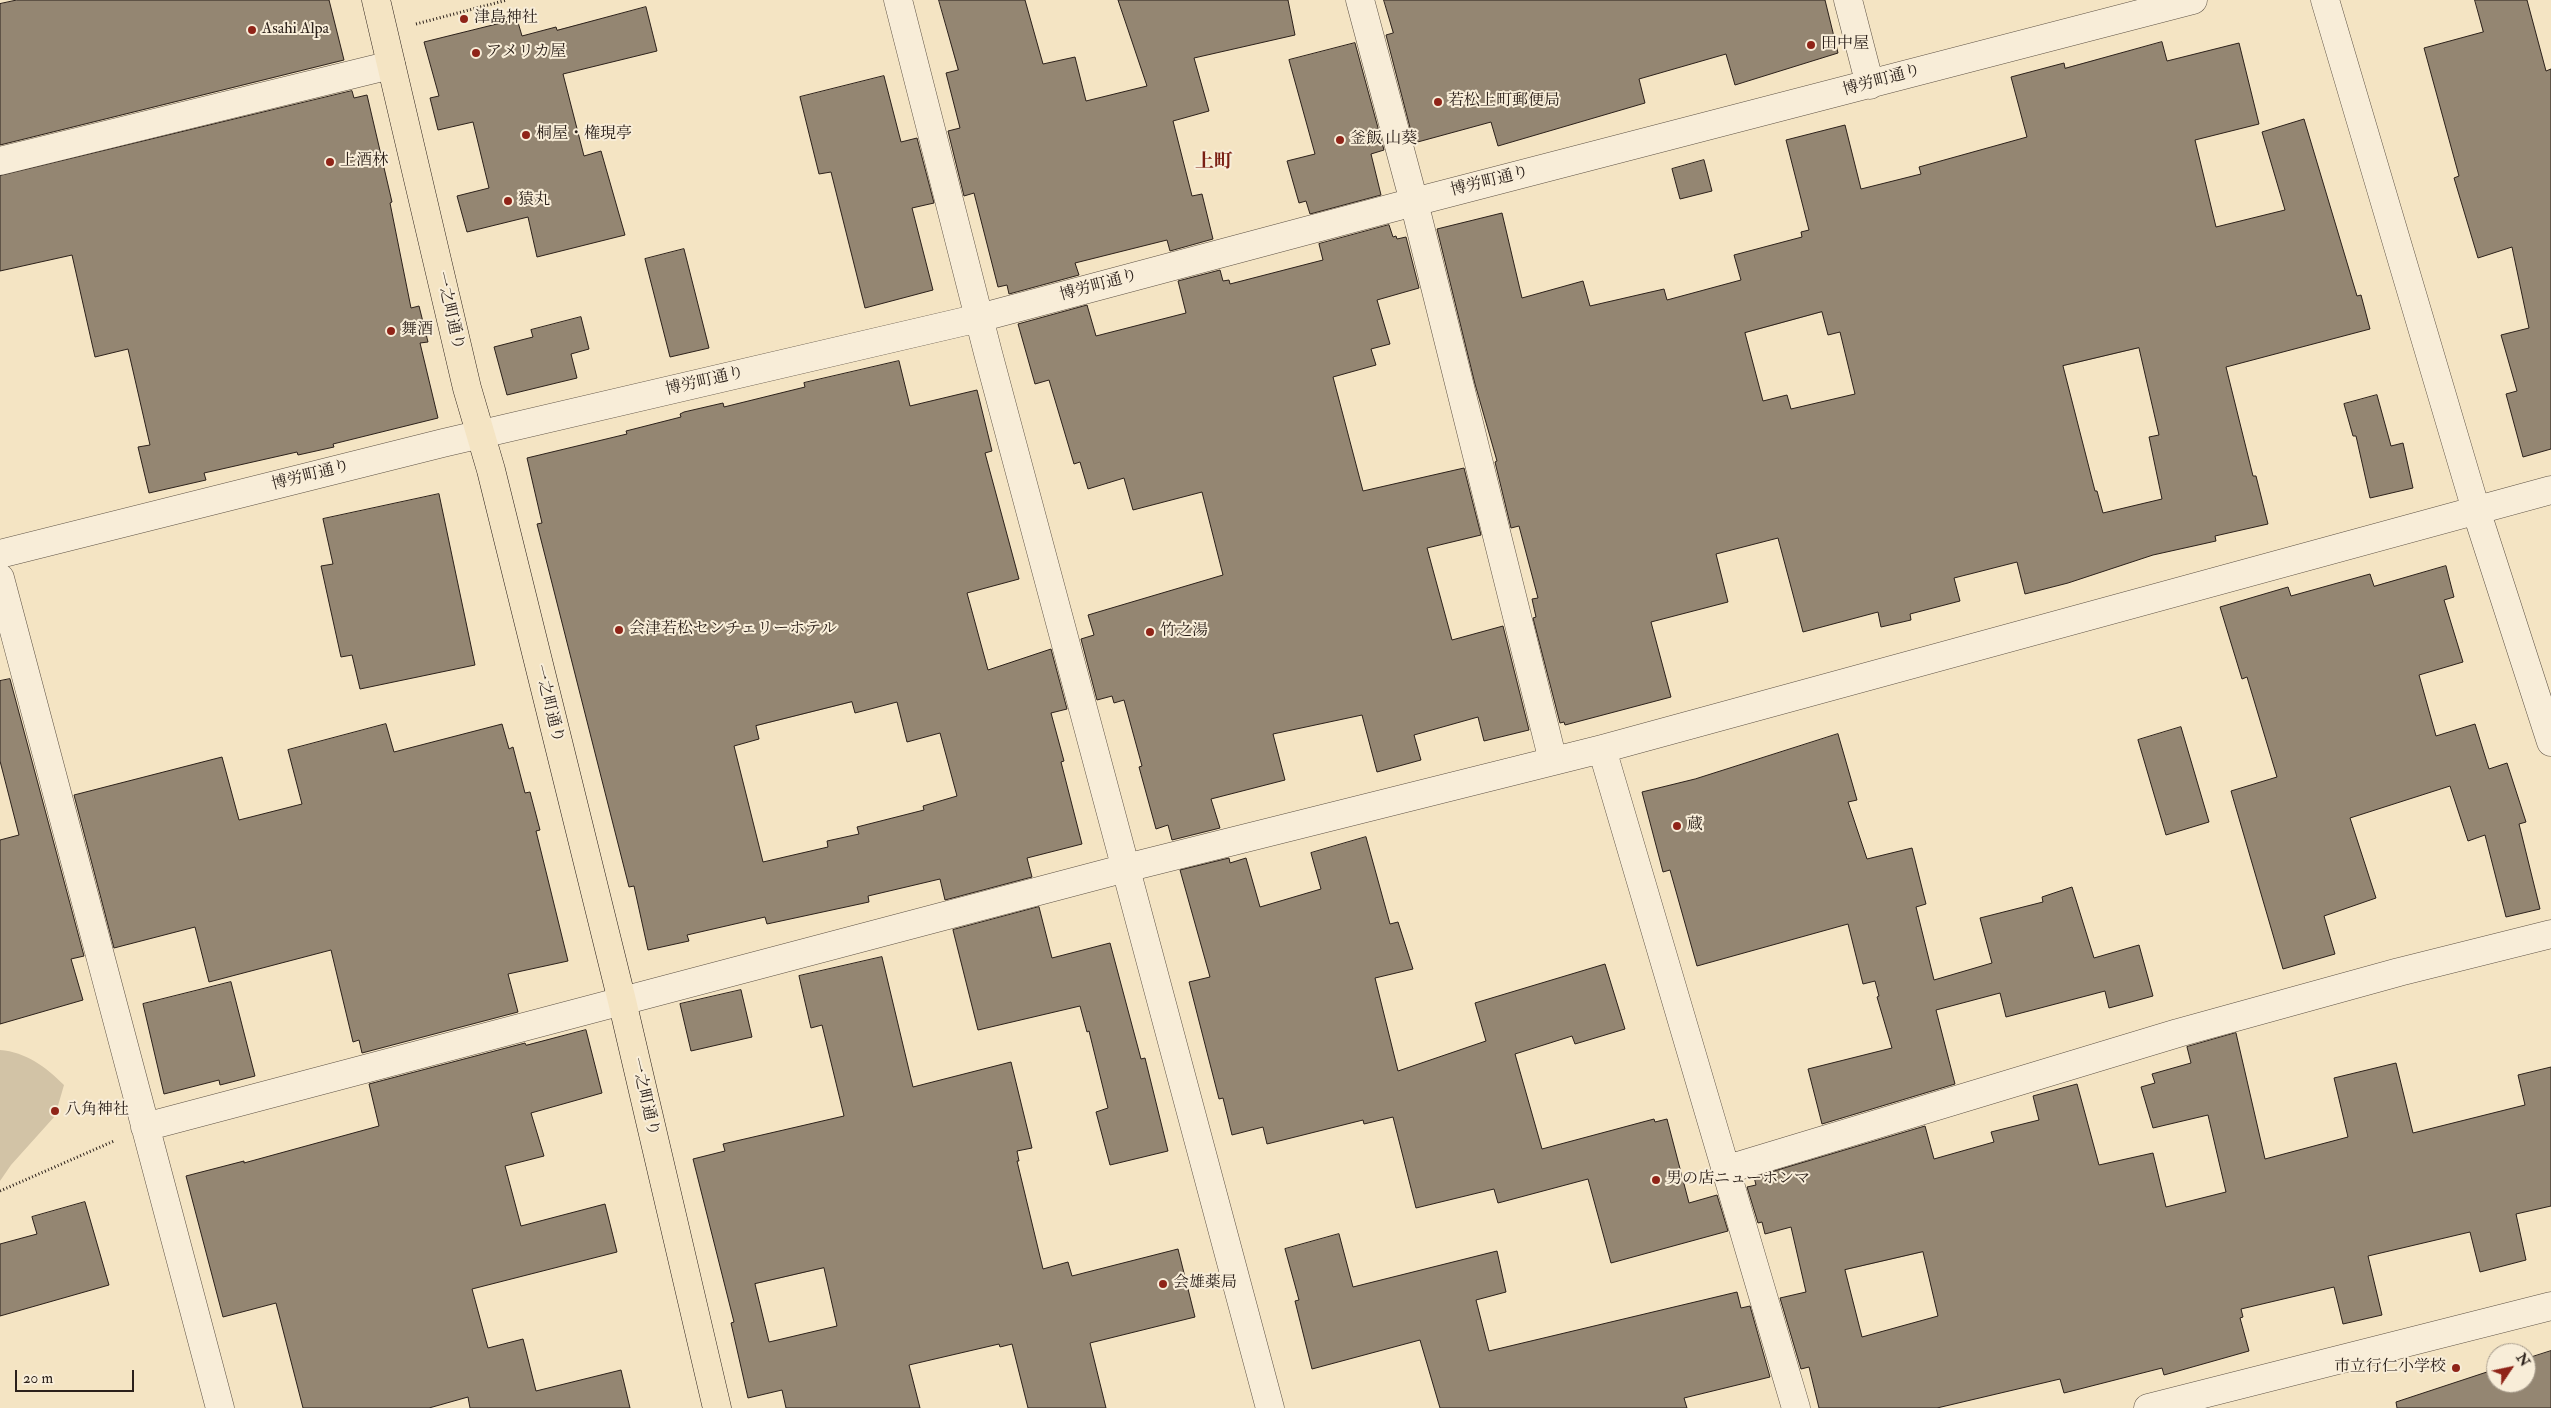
<!DOCTYPE html>
<html>
<head>
<meta charset="utf-8">
<style>
	body { margin:0 }
	#map { position:relative; width:2551px; height:1408px; overflow:hidden; background:#f4e4c3; font-family:"IM FELL Double Pica",serif }
	canvas { display:block }
	.north { position:absolute; left:2486px; top:1343px; width:50px; height:50px; box-sizing:border-box; background:#f8edd8; border:1px solid #a69b8c; border-radius:50%; rotate:56deg; font-size:14px; font-weight:700; line-height:20px; text-align:center; color:#2b201a }
	.north::after { content:''; display:block; margin:auto; width:18px; height:22px; background:#8f2418; clip-path:polygon(50% 0,100% 100%,50% 72%,0 100%) }
	.scale { position:absolute; left:15px; top:1370px; width:119px; height:22px; box-sizing:border-box; border:2px solid #2b201a; border-top:0; padding-left:6px; font-size:15px; line-height:18px; white-space:nowrap; color:#2b201a; -webkit-text-stroke:4px #f8edd8; paint-order:stroke }
</style>
</head>
<body>
<div id="map">
<canvas width="2551" height="1408"></canvas>
<div class="north">N</div>
<div class="scale">20 m</div>
</div>
<script>
const ctx = document.querySelector('canvas').getContext('2d');
ctx.lineJoin = 'round';
function paint(path, color) {
  ctx.fillStyle = color;
  ctx.fill(path, 'evenodd');
}
function trace(path, color, width, dash) {
  ctx.strokeStyle = color;
  ctx.lineWidth = width;
  ctx.lineCap = dash ? 'butt' : 'round';
  ctx.setLineDash(dash || []);
  ctx.stroke(path);
}
function write(font, color, halo, rows, align = 'center') {
  ctx.font = font + ' "IM FELL Double Pica","Noto Serif JP",serif';
  ctx.lineWidth = 4;
  ctx.setLineDash([]);
  ctx.textBaseline = 'middle';
  ctx.strokeStyle = halo;
  ctx.fillStyle = color;
  for (const [text, x, y, turn = 0] of rows) {
    ctx.save();
    ctx.translate(x, y);
    ctx.rotate((+turn || 0) * Math.PI / 180);
    ctx.textAlign = isNaN(turn) ? turn : align;
    if (halo) ctx.strokeText(text, 0, 0);
    ctx.fillText(text, 0, 0);
    ctx.restore();
  }
}
const green = new Path2D(`
	M0 1050C26 1052 46 1067 64 1085L55 1116 11 1165 0 1181Z`);
const building = new Path2D(`
	M17 0H329L344 60 0 145V4Z
	M939 0H1025L1043 64 1075 57 1086 101 1147 86 1118 0H1288L1295 35 1194 58 1209 111 1173 121 1192 196 1202 194 1213 239 1170 251 1167 240 1075 263 1079 275 1009 294 1007 285 998 287 974 193 964 196 948 131 960 128 946 73 958 70Z
	M1384 0H1825L1838 53 1735 85 1726 54 1639 79 1645 103 1498 146 1491 122 1414 143 1386 35 1393 33Z
	M2475 0H2527L2546 71 2551 69V449L2523 457 2506 394 2517 391 2501 335 2529 328 2512 247 2478 258 2454 178 2459 176 2424 48 2483 32Z
	M646 7 657 51 563 74 584 156 601 151 625 235 537 257 528 217 467 232 457 196 489 188 473 122 438 130 430 98 439 96 424 42 517 19 522 36 556 27 557 30Z
	M2162 42 2167 61 2239 43 2259 124 2195 140 2216 227 2285 210 2262 132 2304 119 2357 296 2361 295 2370 329 2226 367 2253 476H2256L2268 524 2215 536 2216 541 2153 555 2068 583 2025 594 2017 562 1954 578 1960 601 1910 614 1911 620 1881 627 1878 612 1803 632 1778 538 1716 554 1728 602 1651 622 1671 697 1565 725 1564 722 1560 723 1533 618 1536 617 1532 599 1538 598 1519 526 1511 528 1495 462 1497 461 1475 384 1437 229 1502 213 1522 298 1583 281 1590 306 1664 289 1667 300 1741 280 1734 255 1802 237 1801 232 1809 230 1786 140 1845 125 1861 189 1921 174 1919 167 2027 137 2011 77 2064 63 2065 68ZM1822 312 1828 335 1840 332 1855 394 1791 409 1787 395 1763 401 1745 333ZM2139 348 2159 435 2149 437 2162 499 2103 513 2097 491H2095L2063 366Z
	M1355 43 1384 150 1371 154 1381 195 1310 214 1306 201 1299 203 1287 161 1315 154 1289 60Z
	M884 76 901 142 917 138 934 203 912 208 933 290 865 308 831 172 819 174 800 97Z
	M352 91 354 98 367 95 392 202 390 203 411 308 419 306 428 342 420 343 438 418 333 444 334 447 298 455 297 452 204 473 206 480 149 493 138 447 150 445 128 349 95 357 72 255 0 271V176Z
	M1704 160 1712 191 1680 199 1672 169Z
	M1389 225 1393 237 1396 236 1397 239 1406 237 1419 288 1377 300 1390 344 1371 349 1376 365 1333 377 1363 491 1464 468 1481 535 1427 548 1452 640 1503 626 1529 730 1484 741 1478 717 1414 735 1421 760 1377 772 1362 715 1273 734 1285 780 1211 799 1220 828 1172 840 1168 825 1156 829 1139 767 1142 766 1124 700 1114 703 1112 696 1097 700 1081 639 1094 635 1088 615 1223 575 1202 492 1133 510 1124 478 1088 489 1080 462 1074 464 1049 380 1035 384 1018 324 1087 305 1096 336 1186 313 1178 281 1220 270 1223 281 1229 280 1230 284 1323 260 1319 244Z
	M684 249 709 348 670 357 645 259Z
	M581 317 589 349 571 354 577 378 507 395 494 347 533 337 531 330Z
	M899 361 910 406 977 390 992 451 985 453 1019 579 967 593 988 670 1051 649 1067 709 1051 713 1064 761 1061 762 1082 844 1027 858 1032 877 945 900 940 879 868 896 869 902 767 924 765 917 687 935 689 941 648 950 634 886 629 887 537 524 542 523 527 458 627 434 626 431 681 417 680 414 684 412 723 403 724 407 805 387 804 383ZM852 702 855 713 897 702 907 742 940 733 957 796 923 806 924 810 857 827 859 834 827 841 828 847 763 862 734 746 759 739 756 726Z
	M2377 395 2391 446 2403 443 2413 488 2370 498 2356 436H2353L2344 404Z
	M439 494 475 665 360 689 352 655 341 657 321 566 333 564 323 519Z
	M2446 566 2454 597 2444 600 2463 662 2419 675 2436 736 2475 724 2489 769 2507 763 2526 822 2519 824 2540 909 2506 917 2485 835 2468 841 2450 786 2350 818 2376 898 2324 916 2335 954 2283 969 2231 791 2277 777 2247 677 2242 679 2220 607 2288 587 2291 596 2370 574 2374 586Z
	M10 679 84 956 71 959 83 1000 0 1024V840L19 835 0 761V681Z
	M386 724 394 752 502 724 509 749 513 747 525 793 530 792 540 830 536 831 568 961 508 974 518 1012 362 1053 359 1040 353 1042 331 950 209 982 195 927 114 948 74 795 222 757 239 820 302 804 288 750Z
	M2181 727 2209 822 2166 835 2138 740Z
	M1838 734 1857 800 1848 802 1867 859 1912 848 1926 904 1916 907 1934 980 1992 963 1980 918 2043 902 2042 897 2072 887 2094 958 2139 945 2153 996 2109 1008 2105 991 2006 1017 2000 993 1936 1010 1955 1084 1822 1124 1808 1069 1892 1048 1877 997 1879 996 1875 981 1863 984 1848 924 1697 966 1670 870 1663 872 1642 792 1695 779Z
	M1366 837 1390 924 1398 922 1413 969 1375 978 1398 1071 1486 1041 1475 1003 1605 964 1625 1029 1575 1044 1572 1036 1515 1054 1542 1149 1654 1119 1655 1122 1667 1119 1689 1203 1717 1195 1728 1231 1611 1263 1588 1179 1498 1203 1494 1189 1416 1208 1393 1117 1364 1124 1363 1120 1267 1144 1263 1127 1232 1135 1223 1098 1219 1099 1189 982 1210 977 1180 870 1229 858 1230 863 1246 858 1260 907 1321 889 1311 853Z
	M1039 907 1052 958 1110 943 1141 1059 1145 1058 1168 1151 1110 1165 1096 1112 1108 1108 1089 1031 1087 1032 1080 1006 978 1030 953 930Z
	M882 957 913 1087 1011 1062 1032 1148 1017 1151 1019 1161H1017L1043 1269 1068 1262 1072 1276 1178 1249 1195 1317 1090 1343 1106 1408H1028L1012 1344 1000 1347 999 1344 909 1365 920 1408H786L782 1390 748 1398 731 1323 734 1322 693 1159 725 1151 723 1144 844 1116 822 1025 811 1028 799 976ZM824 1268 837 1326 769 1342 755 1284Z
	M231 982 255 1076 220 1085 219 1080 164 1094 143 1004Z
	M741 990 752 1037 691 1051 680 1004Z
	M586 1030 602 1093 531 1113 544 1156 505 1166 521 1226 605 1204 617 1252 472 1289 488 1348 523 1339 536 1391 621 1370 630 1408H470L468 1397 429 1408H303L276 1303 223 1317 186 1176 244 1161V1163L379 1126 369 1084 525 1043 526 1045Z
	M2236 1033 2265 1159 2348 1137 2334 1078 2396 1063 2413 1133 2525 1105 2518 1075 2551 1067V1206L2516 1214 2526 1260 2480 1272 2470 1232 2368 1256 2382 1315 2343 1324 2334 1287 2241 1309 2243 1317 2240 1318 2249 1351 2164 1375 2162 1368 2064 1393 2060 1379 1937 1408H1819L1809 1367 1801 1369 1780 1298 1806 1292 1791 1227 1765 1234 1762 1222 1758 1223 1747 1187 1756 1185 1754 1177 1925 1126 1934 1159 1994 1142 1991 1132 2039 1120 2033 1096 2077 1084 2099 1165 2153 1153 2166 1207 2226 1192 2208 1115 2153 1128 2141 1087 2155 1083 2152 1074 2191 1063 2187 1047ZM1923 1252 1938 1316 1862 1337 1845 1270Z
	M85 1202 109 1285 0 1316V1244L37 1234 32 1217Z
	M1339 1234 1353 1287 1497 1251 1506 1292 1476 1300 1489 1351 1737 1292 1741 1308 1750 1306 1770 1377 1684 1398 1687 1408H1440L1420 1340 1312 1369 1295 1301 1299 1300 1285 1249Z
	M2551 1351V1408H2397L2396 1402 2496 1369V1383H2526V1359Z`);
const path = new Path2D(`
	M416 24 507 0
	M0 1191 114 1141`);
const minor = new Path2D(`
	M898 0 988 353 1270 1408
	M1360 0 1414 202 1553 761
	M1848 0 1870 85
	M2325 0 2476 510 2551 742
	M0 161 391 65
	M0 554 443 443 979 318 1414 202 2193 0
	M0 578 220 1408
	M1602 749 1796 1408
	M145 1127 1126 868 1602 749 2551 490
	M1725 1170 2178 1033 2399 972 2551 934
	M2148 1408 2551 1306`);
const major = new Path2D(`
	M376 0 467 388 491 470 622 1001 717 1408`);
const markers = [
	[464,19,5,"#8f2418"],
	[252,30,5,"#8f2418"],
	[1811,45,5,"#8f2418"],
	[476,53,5,"#8f2418"],
	[1438,102,5,"#8f2418"],
	[526,135,5,"#8f2418"],
	[1340,140,5,"#8f2418"],
	[330,162,5,"#8f2418"],
	[508,201,5,"#8f2418"],
	[391,331,5,"#8f2418"],
	[619,630,5,"#8f2418"],
	[1150,632,5,"#8f2418"],
	[1677,826,5,"#8f2418"],
	[55,1111,5,"#8f2418"],
	[1656,1180,5,"#8f2418"],
	[1163,1284,5,"#8f2418"],
	[2456,1368,5,"#8f2418"]
];
const poiNames = [
	["津島神社",474,19],
	["Asahi Alpa",262,30],
	["田中屋",1821,45],
	["アメリカ屋",486,53],
	["若松上町郵便局",1448,102],
	["桐屋・権現亭",536,135],
	["釜飯 山葵",1350,140],
	["上酒林",340,162],
	["猿丸",518,201],
	["舞酒",401,331],
	["会津若松センチェリーホテル",629,630],
	["竹之湯",1160,632],
	["蔵",1687,826],
	["八角神社",65,1111],
	["男の店ニューホンマ",1666,1180],
	["会雄薬局",1173,1284],
	["市立行仁小学校",2446,1368,"right"]
];
const streetNames = [
	["博労町通り",1882,81,-15],
	["博労町通り",1490,182,-14],
	["博労町通り",1099,286,-15],
	["一之町通り",449,311,77],
	["博労町通り",705,382,-13],
	["博労町通り",311,476,-14],
	["一之町通り",548,704,76],
	["一之町通り",644,1097,77]
];
const quarterNames = [
	["上町",1214,163]
];
paint(green, '#d2c3a6');
paint(building, '#948672');
trace(building, '#2b201a', 1);
trace(minor, '#5d5144', 29);
trace(major, '#2b201a', 29);
trace(path, '#2b201a', 3, [1, 2.5]);
trace(minor, '#f8edd8', 28);
trace(major, '#f4e4c3', 28);
for (const [x, y, r, color] of markers) {
  const dot = new Path2D();
  dot.arc(x, y, r, 0, 2 * Math.PI);
  ctx.fillStyle = color;
  ctx.fill(dot);
  trace(dot, '#f8edd8', 2);
}
write('16px', '#2b201a', '#f8edd8', poiNames, 'left');
write('16px', '#2b201a', '#f8edd8', streetNames);
write('bold 19px', '#7a1f14', '#f8edd8', quarterNames);
</script>
</body>
</html>
